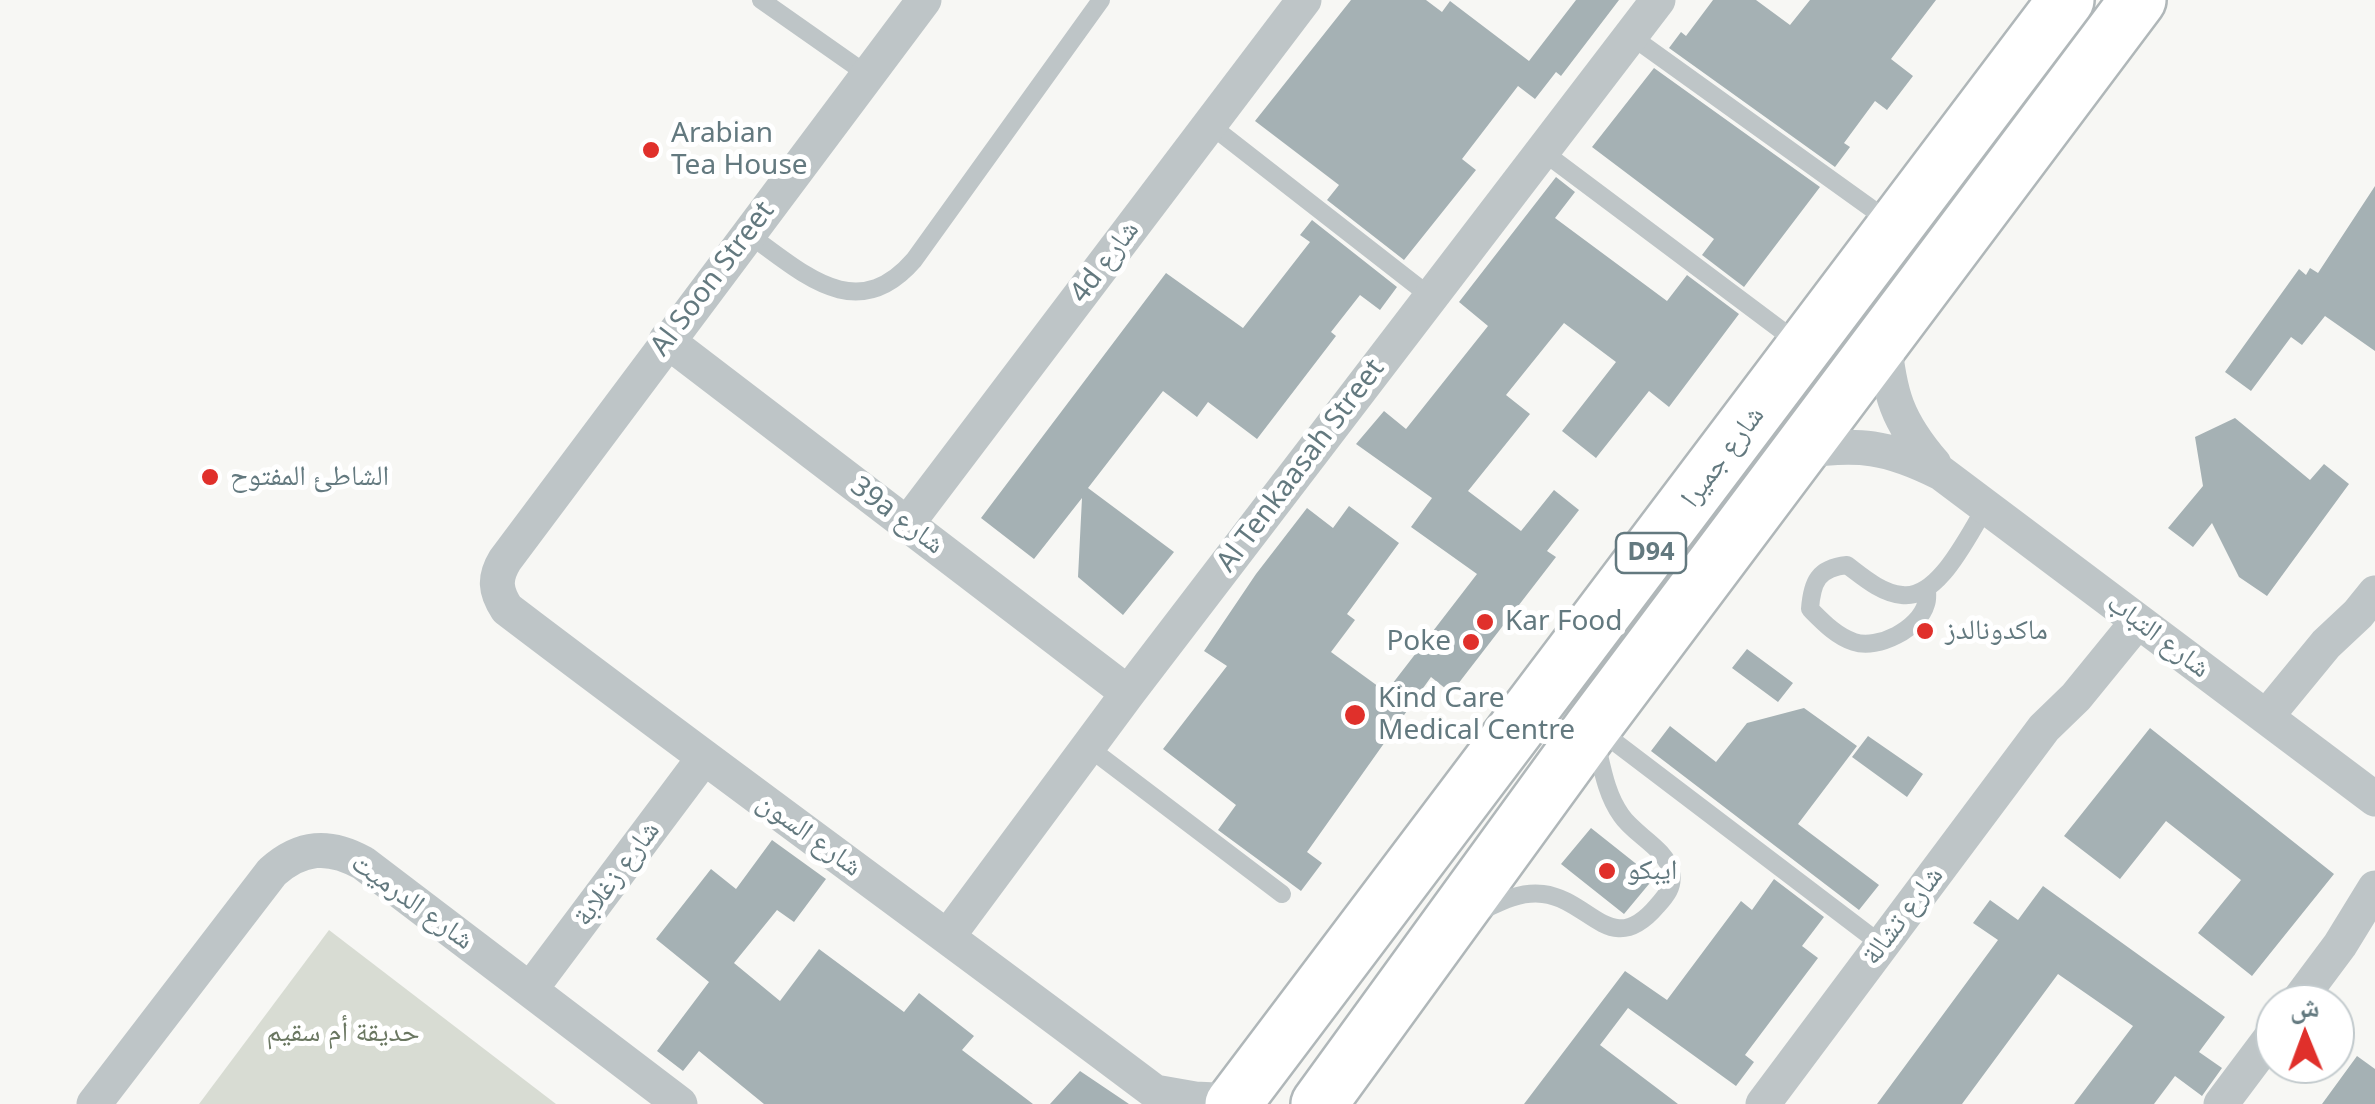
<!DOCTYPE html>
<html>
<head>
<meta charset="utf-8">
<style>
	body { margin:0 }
	#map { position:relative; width:2375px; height:1104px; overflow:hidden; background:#f7f7f4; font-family:"Noto Sans","Noto Naskh Arabic",sans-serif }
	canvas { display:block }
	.north { position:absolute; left:2255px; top:984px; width:100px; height:100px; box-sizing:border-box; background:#fff; border:2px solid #c1c9cc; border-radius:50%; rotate:359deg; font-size:28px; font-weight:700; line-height:40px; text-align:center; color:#63797f }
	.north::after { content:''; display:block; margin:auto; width:35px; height:45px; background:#e0302b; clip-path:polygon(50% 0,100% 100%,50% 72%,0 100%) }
</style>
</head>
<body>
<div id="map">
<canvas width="2375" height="1104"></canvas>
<div class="north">ش</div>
</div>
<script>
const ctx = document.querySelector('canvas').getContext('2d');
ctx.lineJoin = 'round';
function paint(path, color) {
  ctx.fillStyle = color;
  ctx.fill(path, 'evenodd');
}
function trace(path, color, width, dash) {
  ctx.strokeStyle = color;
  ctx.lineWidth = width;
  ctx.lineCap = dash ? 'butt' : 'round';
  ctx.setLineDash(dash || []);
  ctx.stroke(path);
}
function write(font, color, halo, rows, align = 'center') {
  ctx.font = font + ' "Noto Sans","Noto Naskh Arabic",sans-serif';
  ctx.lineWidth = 10;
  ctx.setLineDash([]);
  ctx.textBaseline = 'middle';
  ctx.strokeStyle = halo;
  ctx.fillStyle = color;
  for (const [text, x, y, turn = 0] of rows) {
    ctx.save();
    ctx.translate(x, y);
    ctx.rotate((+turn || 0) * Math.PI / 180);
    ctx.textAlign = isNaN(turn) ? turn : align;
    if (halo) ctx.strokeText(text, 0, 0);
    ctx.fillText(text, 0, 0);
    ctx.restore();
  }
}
const green = new Path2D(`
	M329 930 556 1104H199Z`);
const building = new Path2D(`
	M1351 0H1426L1442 12 1450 1 1529 61 1576 0H1619L1561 76 1556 72 1535 99 1518 86 1462 159 1476 170 1404 260 1327 200 1339 185 1255 121Z
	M1713 0H1756L1790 25 1810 0H1936L1891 59 1913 76 1887 110 1875 101 1844 143 1850 147 1835 167 1669 48 1681 32 1686 36Z
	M1654 68 1820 187 1744 287 1702 255 1714 239 1592 147Z
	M1556 177 1575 192 1555 218 1667 301 1687 275 1739 314 1669 407 1649 391 1596 458 1562 431 1616 362 1564 323 1506 395 1530 414 1468 491 1521 531 1554 490 1579 510 1547 551 1556 557 1451 693 1431 677 1307 852 1322 863 1301 891 1218 830 1236 805 1163 749 1227 666 1204 651 1256 574 1307 508 1333 528 1349 506 1399 543 1347 614 1355 620 1331 652 1386 692 1477 574 1411 527 1432 498 1356 444 1384 411 1406 429 1488 326 1459 302Z
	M2375 186V351L2325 316 2302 345 2291 337 2251 391 2225 372 2299 269 2306 275 2310 268 2318 273Z
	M1312 220 1397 287 1380 310 1360 295 1331 332 1336 336 1257 439 1208 402 1197 417 1163 391 1088 488 1174 552 1123 615 1078 577 1082 498 1034 559 981 518 1166 273 1243 328 1310 242 1300 235Z
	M2235 418 2310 480 2324 464 2349 484 2267 596 2239 577 2212 523 2193 547 2168 528 2203 486 2195 437Z
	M1747 649 1793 683 1778 702 1732 668Z
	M1804 708 1857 746 1798 824 1879 885 1859 910 1651 751 1670 726 1716 762 1747 723Z
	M2150 728 2334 874 2252 976 2198 933 2241 880 2166 821 2120 879 2064 836Z
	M1868 736 1923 774 1907 797 1852 757Z
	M1591 828 1654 878 1624 914 1561 864Z
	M772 840 826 879 794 922 777 910 734 963 780 1001 819 949 904 1012 919 993 974 1036 962 1050 1033 1104H764L699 1051 683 1071 657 1051 709 982 656 939 711 869 736 889Z
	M1774 879 1824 917 1802 946 1818 958 1745 1055 1754 1062 1736 1086 1628 1008 1600 1045 1678 1104H1524L1625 971 1667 1000 1741 901 1752 910Z
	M2043 886 2225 1017 2199 1052 2222 1068 2202 1096 2175 1076 2154 1104H2074L2133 1026 2058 974 1962 1104H1877L1998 940 1973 923 1990 900 2018 920Z
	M2357 1056 2375 1069V1104H2322Z
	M1080 1071 1129 1104H1050Z`);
const lane = new Path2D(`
	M761 0 868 75
	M1631 36 1893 224
	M1209 124 1431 297
	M1542 151 1801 345
	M748 234C802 272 856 327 914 260L1101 0
	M1927 588C1927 594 1928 599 1926 604 1919 629 1878 650 1854 642 1836 636 1823 622 1810 609 1812 582 1818 568 1847 565 1863 577 1881 593 1902 595 1939 600 1969 533 1986 507
	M1599 730 1882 945
	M1088 747 1282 894
	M1477 913C1498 903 1519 891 1543 894 1591 900 1611 960 1657 906 1666 896 1674 887 1671 872 1666 848 1634 835 1621 815 1606 794 1602 767 1596 742`);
const street = new Path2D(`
	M924 0 505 560C494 578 495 591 507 609 721 772 940 930 1155 1092L1195 1099 1236 1101
	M1884 338C1889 394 1897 421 1934 464
	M666 340 1128 693
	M1800 451C1859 443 1887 446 1941 473L2375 799
	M907 524 1304 0
	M2266 717 2326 644 2358 614 2375 593
	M948 936 1128 693 1658 0
	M530 990 703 759
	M2296 1004 2340 945 2375 888
	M94 1104 272 872C301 846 329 844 363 863L680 1104
	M1763 1104 2044 728 2076 697 2138 621
	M2221 1104 2275 1032`);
const primary = new Path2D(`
	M1233 1104 2066 0
	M1319 1104 1592 728 2138 0`);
const markers = [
	[651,150,10,"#e0302b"],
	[210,477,10,"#e0302b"],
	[1485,622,10,"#e0302b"],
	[1925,631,10,"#e0302b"],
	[1471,642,10,"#e0302b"],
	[1355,715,12,"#e0302b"],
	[1607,871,10,"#e0302b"]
];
const shields = [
	[1651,553,70]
];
const shieldNames = [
	["D94",1651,553]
];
const poiNames = [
	["Arabian",671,134],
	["Tea House",671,166],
	["الشاطئ المفتوح",230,477],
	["Kar Food",1505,622],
	["ماكدونالدز",1945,631],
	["Poke",1451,642,"right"],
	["Kind Care",1378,699],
	["Medical Centre",1378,731],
	["ايبكو",1627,871]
];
const streetNames = [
	["4d شارع",1105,262,-53],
	["Al Soon Street",713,279,-53],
	["شارع جميرا",1723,457,-53],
	["Al Tenkaasah Street",1301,466,-53],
	["39a شارع",897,516,37],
	["شارع التباب",2158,636,37],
	["شارع السون",809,835,36],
	["شارع زغلابة",617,874,-53],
	["شارع الدرميت",412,902,36],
	["شارع تشالة",1903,916,-53]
];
const parkNames = [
	["حديقة أم سقيم",343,1033]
];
paint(green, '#d8dcd3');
paint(building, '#a5b1b4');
trace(primary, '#b0b7b9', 60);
trace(lane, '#bec5c7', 18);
trace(street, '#bec5c7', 35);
trace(primary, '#fff', 55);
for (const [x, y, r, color] of markers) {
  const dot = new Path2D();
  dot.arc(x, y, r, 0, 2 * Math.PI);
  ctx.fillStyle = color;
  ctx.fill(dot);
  trace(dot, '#fff', 4);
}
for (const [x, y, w] of shields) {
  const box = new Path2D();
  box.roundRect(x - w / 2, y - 20, w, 40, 8);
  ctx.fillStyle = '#fff';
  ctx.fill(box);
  trace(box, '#63797f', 2.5);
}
write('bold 25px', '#63797f', null, shieldNames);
write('28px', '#63797f', '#fff', poiNames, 'left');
write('28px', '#63797f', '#fff', streetNames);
write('28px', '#6a7761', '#fff', parkNames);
</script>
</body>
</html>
